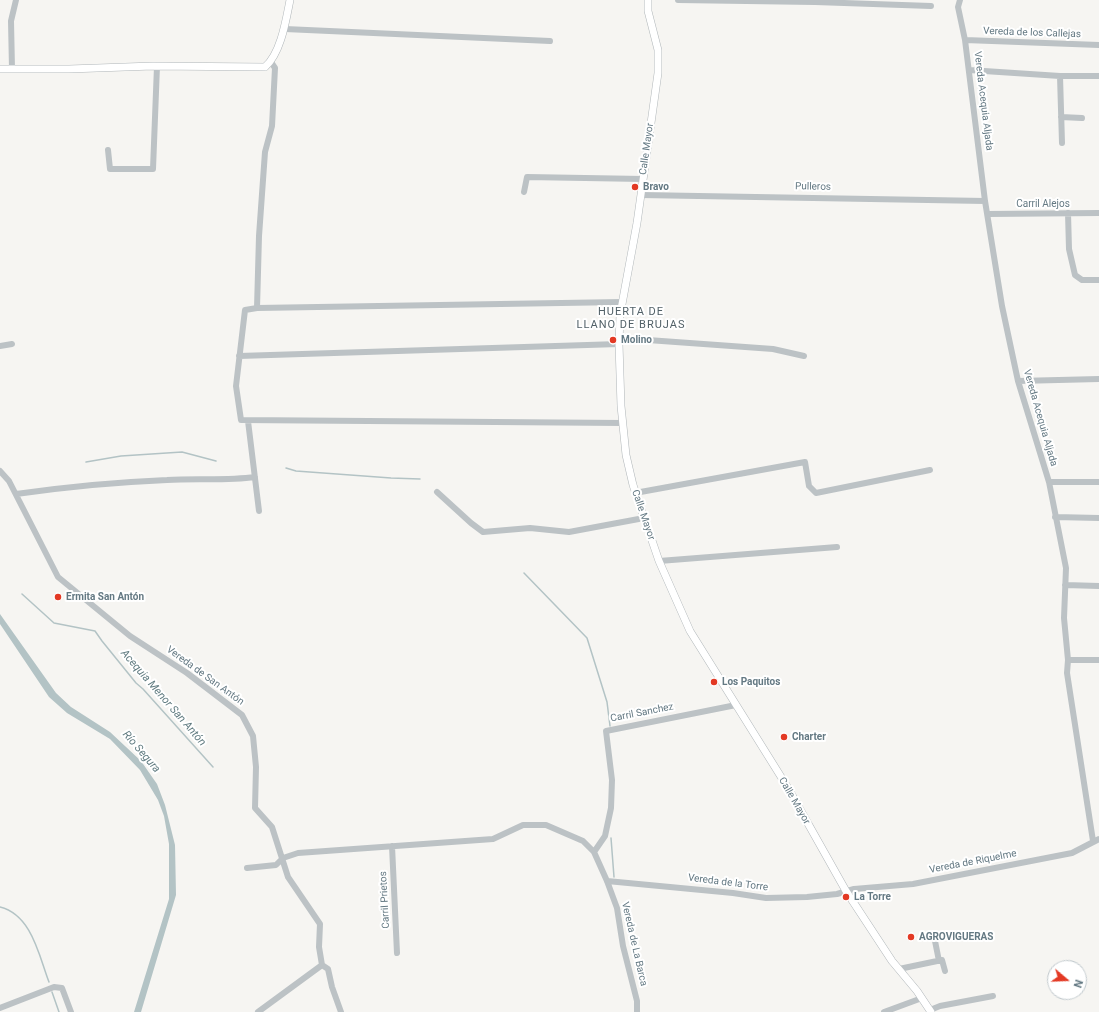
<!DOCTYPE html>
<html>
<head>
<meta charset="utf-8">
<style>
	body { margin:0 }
	#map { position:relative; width:1099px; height:1012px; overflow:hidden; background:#f6f5f2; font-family:Roboto,sans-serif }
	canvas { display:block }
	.north { position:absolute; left:1047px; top:960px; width:40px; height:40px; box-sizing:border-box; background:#fff; border:1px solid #c1c9cd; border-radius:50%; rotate:109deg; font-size:11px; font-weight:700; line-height:16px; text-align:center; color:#647983 }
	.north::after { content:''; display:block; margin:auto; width:14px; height:18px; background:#e33924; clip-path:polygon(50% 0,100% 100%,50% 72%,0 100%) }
</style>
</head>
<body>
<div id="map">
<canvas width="1099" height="1012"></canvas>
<div class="north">N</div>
</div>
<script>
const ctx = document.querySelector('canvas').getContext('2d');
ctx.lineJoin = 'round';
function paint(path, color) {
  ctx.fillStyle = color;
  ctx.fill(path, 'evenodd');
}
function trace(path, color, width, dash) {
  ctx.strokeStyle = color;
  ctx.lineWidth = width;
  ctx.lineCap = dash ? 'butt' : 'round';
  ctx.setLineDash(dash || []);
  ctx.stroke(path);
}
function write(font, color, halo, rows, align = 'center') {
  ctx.font = font + ' Roboto,sans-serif';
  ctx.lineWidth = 4;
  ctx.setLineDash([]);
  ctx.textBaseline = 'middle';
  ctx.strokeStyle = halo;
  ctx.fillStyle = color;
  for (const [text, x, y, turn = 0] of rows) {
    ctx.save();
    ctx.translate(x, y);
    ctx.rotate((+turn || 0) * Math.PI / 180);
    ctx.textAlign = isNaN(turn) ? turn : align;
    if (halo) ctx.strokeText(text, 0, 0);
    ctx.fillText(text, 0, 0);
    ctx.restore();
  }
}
const water = new Path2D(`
	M0 614 56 693 71 707 110 732 141 761 157 784 165 805 175 845 176 895 141 1012H134L169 899V844L164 816 158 800 140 770 110 739 67 713 49 697 0 624Z`);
const stream = new Path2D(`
	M86 462 121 456 182 452 216 461
	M286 468 296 471 391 478 420 479
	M524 573 587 638 607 702 610 726
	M22 594 54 623 95 631 102 641 136 683 143 689 213 767
	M611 838 614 877
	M0 907C32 915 39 956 49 982
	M52 992 59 1012`);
const minor = new Path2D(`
	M678 0 815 2 931 6
	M960 0 958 7 965 40 985 201 1002 306 1018 381 1049 482 1066 568 1064 618 1068 660 1067 673 1093 841
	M285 29 550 41
	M965 40 1099 45
	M271 62 275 68 272 126 265 152 259 236 257 308 245 310 236 386 241 420 622 423
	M12 69 11 21 16 0
	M969 70 1060 76H1099
	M1060 76 1062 143
	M1061 117 1082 118
	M108 150 110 169H153L157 66
	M524 192 527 177 643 179
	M641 195 985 201
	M1068 213 1069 249 1075 275 1082 280H1099
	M988 214 1099 213
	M257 308 622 302
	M620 338 773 349 804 356
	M0 346 12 344
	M239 356 619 344
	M1018 381 1099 379
	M248 421 259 511
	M0 471 9 481 58 577 130 636 187 673 242 715 253 736 256 767 255 808 272 827 288 877 320 924 319 947 322 965 258 1012
	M1049 482H1099
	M437 492 471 523 483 532 530 528 569 532 644 518
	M635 493 805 462 809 486 816 493 930 470
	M16 494C66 487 116 482 167 480 196 478 226 481 255 477
	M1055 517 1099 518
	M659 561 837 547
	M1065 585 1099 586
	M1068 660H1099
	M392 846 397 953
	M594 852 605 836 611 808 612 780 606 731 736 705
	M247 868 276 865 283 858 298 853 493 839 523 825H546L583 841 594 852 607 881 617 908 623 946 637 1001V1012
	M607 881 733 893 766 898 807 897 837 894 854 889 913 884 1072 853 1099 839
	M934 936 939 961
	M322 965 328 969 332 987 341 1012
	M899 969 942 960 945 971
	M0 1008 54 987 62 988 71 1012
	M930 1010 940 1006 993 996
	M884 1012 922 998`);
const major = new Path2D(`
	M648 0V11L658 50V73L637 223 620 315 619 344 621 406 626 455 633 485 659 561 690 631 788 788 846 891 892 961 917 991 931 1012
	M0 69H69L153 66 265 67C281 53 286 20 290 0`);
const markers = [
	[635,187,4,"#e33924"],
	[613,340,4,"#e33924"],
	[58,597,4,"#e33924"],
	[714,682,4,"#e33924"],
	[784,737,4,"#e33924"],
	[846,897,4,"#e33924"],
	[911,937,4,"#e33924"]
];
const streetNames = [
	["Vereda de los Callejas",1032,33,2],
	["Vereda Acequia Aljada",983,101,83],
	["Calle Mayor",647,149,-82],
	["Pulleros",813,187,1],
	["Carril Alejos",1043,204],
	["Vereda Acequia Aljada",1040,418,74],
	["Calle Mayor",643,515,71],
	["Vereda de San Antón",205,676,36],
	["Carril Sanchez",642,713,-11],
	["Calle Mayor",794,801,60],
	["Vereda de Riquelme",973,862,-11],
	["Vereda de la Torre",728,883,7],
	["Carril Prietos",385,900,-93],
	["Vereda de La Barca",634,944,77]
];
const poiNames = [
	["Bravo",643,187],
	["Molino",621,340],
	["Ermita San Antón",66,597],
	["Los Paquitos",722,682],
	["Charter",792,737],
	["La Torre",854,897],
	["AGROVIGUERAS",919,937]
];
const neighbourhoodNames = [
	["HUERTA DE",631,312],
	["LLANO DE BRUJAS",631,325]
];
const waterNames = [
	["Acequia Menor San Antón",163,698,49],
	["Río Segura",141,752,49]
];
paint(water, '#b3c3c5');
trace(stream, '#b3c3c5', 1.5);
trace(major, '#b0b6b9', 8);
trace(minor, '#bcc2c5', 6);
trace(major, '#fff', 7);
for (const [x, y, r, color] of markers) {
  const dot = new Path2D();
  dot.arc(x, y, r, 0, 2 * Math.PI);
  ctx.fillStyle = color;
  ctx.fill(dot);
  trace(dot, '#fff', 1.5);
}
write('10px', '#647983', '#fff', streetNames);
write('bold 10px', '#647983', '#fff', poiNames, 'left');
ctx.letterSpacing = '1px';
write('11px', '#526168', '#fff', neighbourhoodNames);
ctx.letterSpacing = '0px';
write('italic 11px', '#607b80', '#fff', waterNames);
</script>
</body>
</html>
